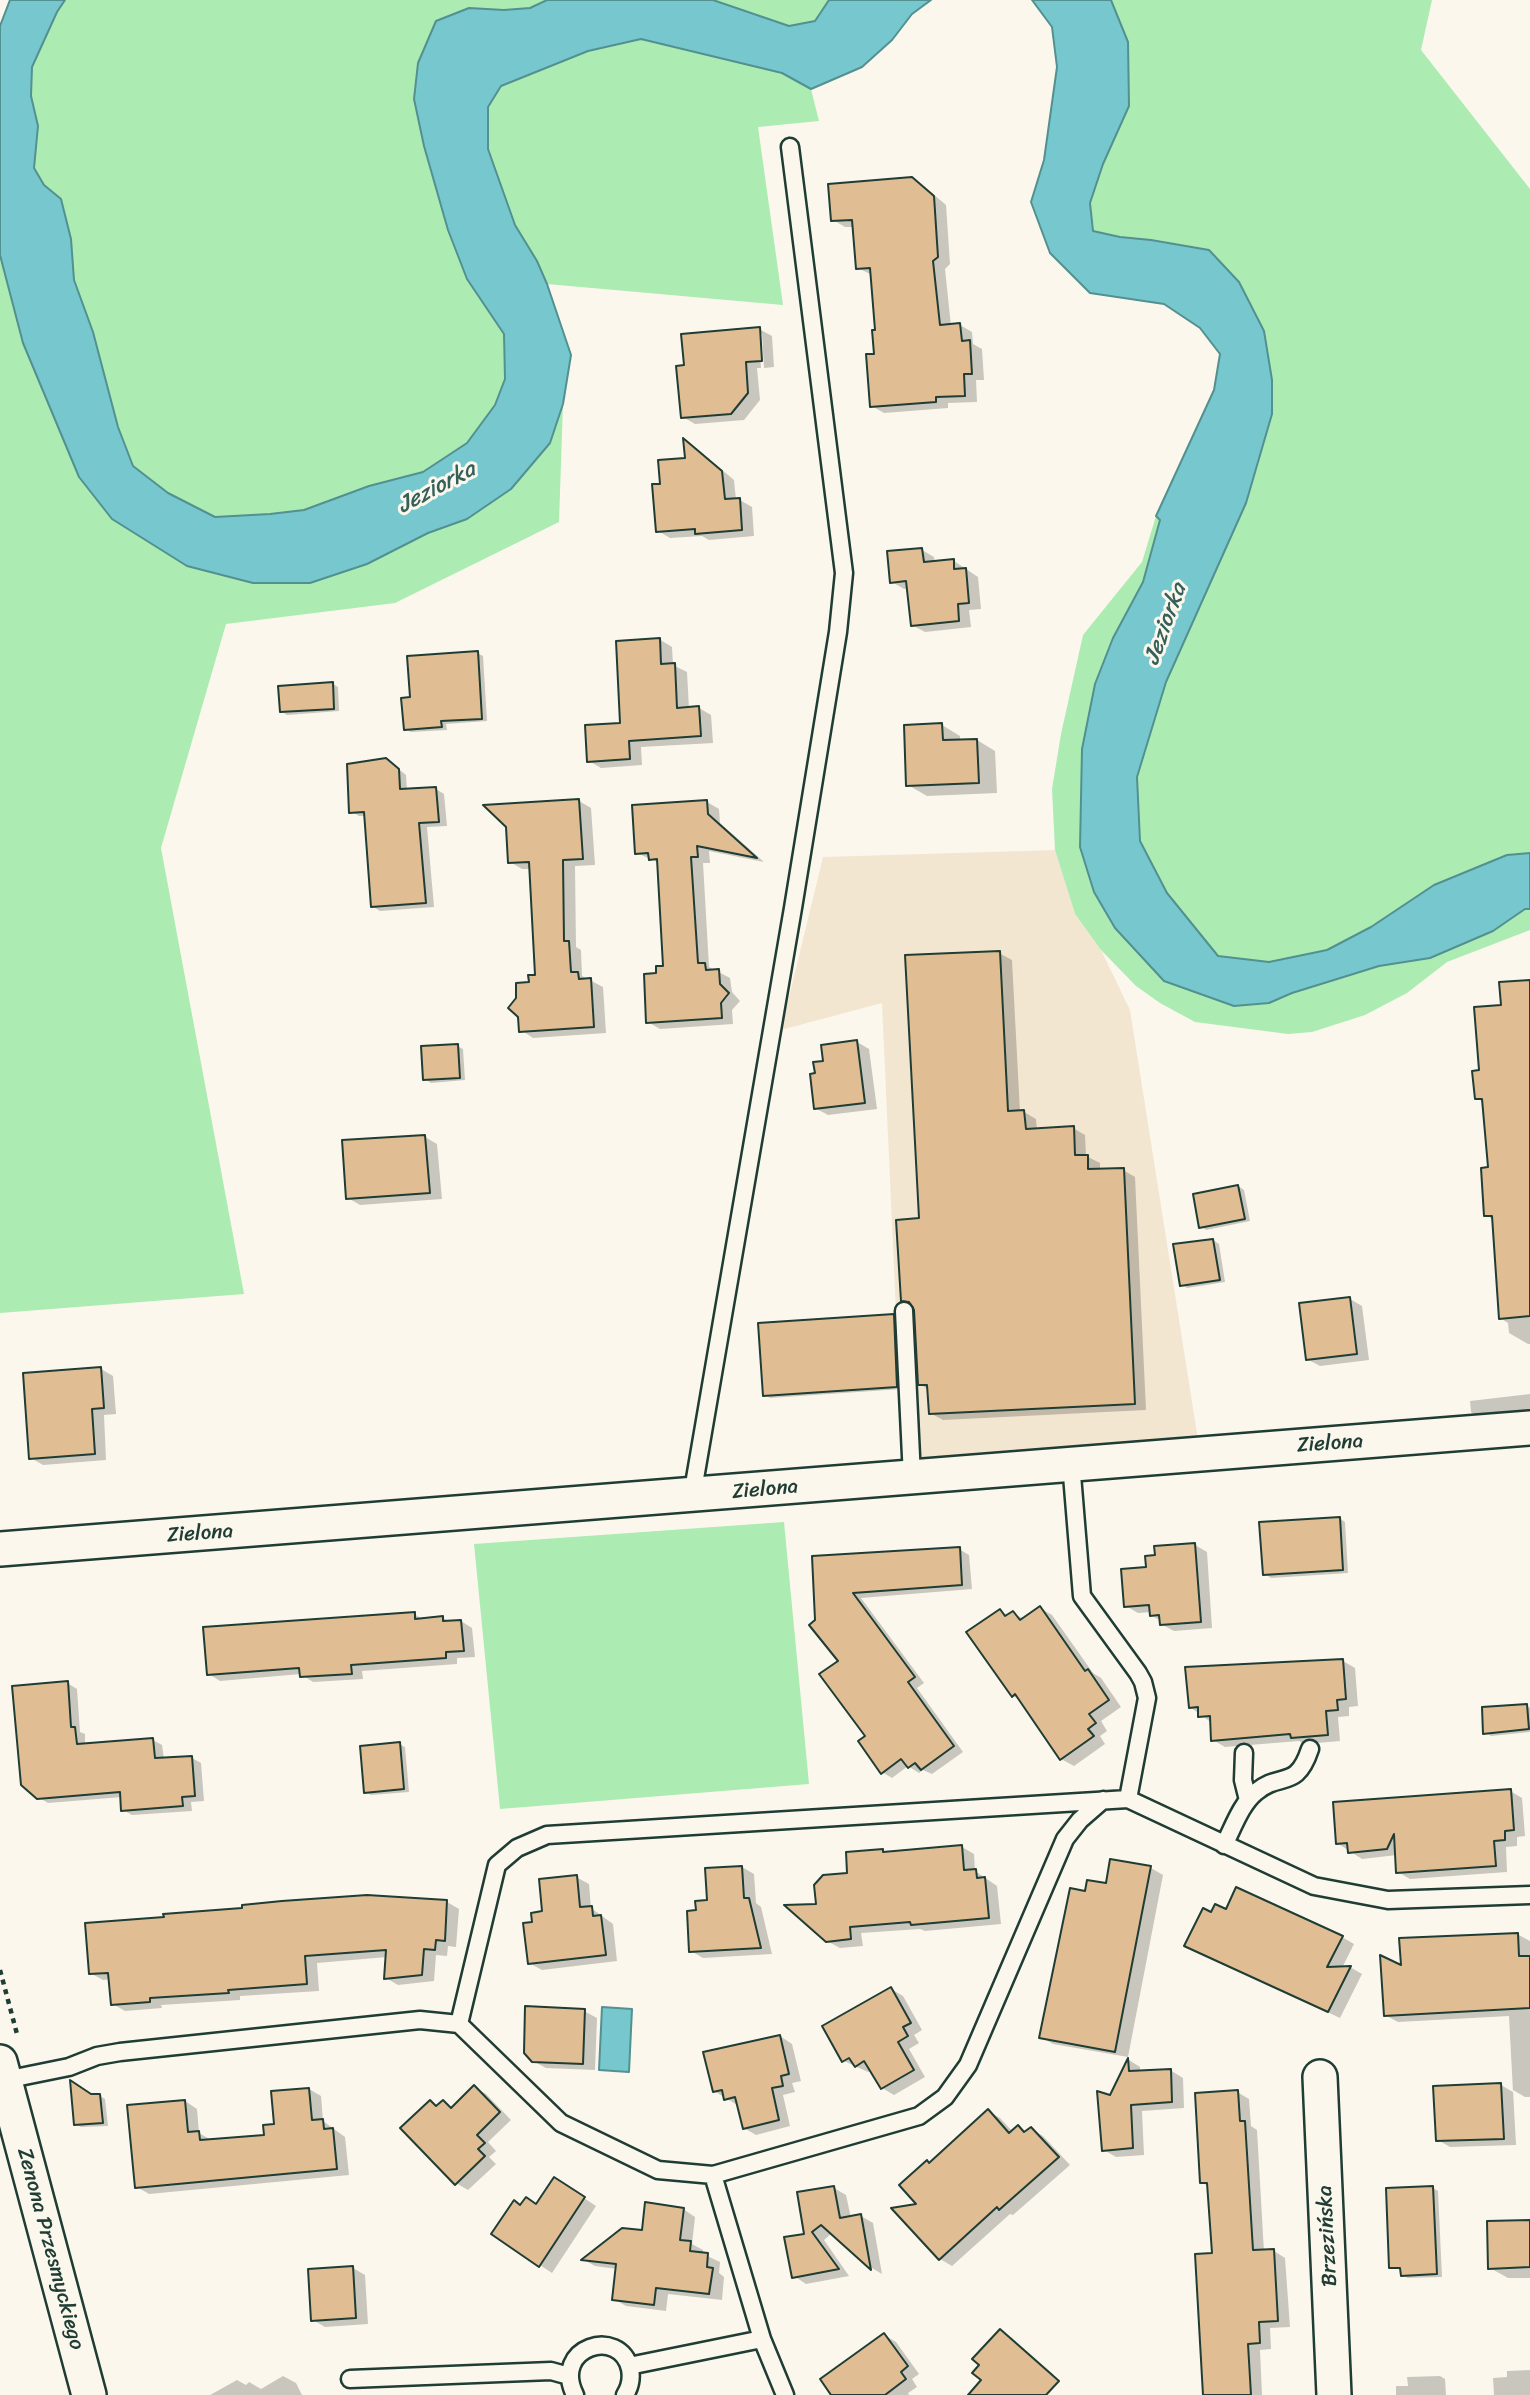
<!DOCTYPE html>
<html>
<head>
<meta charset="utf-8">
<style>
	body { margin:0 }
	canvas { display:block; background:#fbf7ec }
</style>
</head>
<body>
<canvas width="1530" height="2395"></canvas>
<script>
const ctx = document.querySelector('canvas').getContext('2d');
ctx.lineJoin = 'round';
function paint(path, color) {
  ctx.fillStyle = color;
  ctx.fill(path, 'evenodd');
}
function trace(path, color, width, dash) {
  ctx.strokeStyle = color;
  ctx.lineWidth = width;
  ctx.lineCap = dash ? 'butt' : 'round';
  ctx.setLineDash(dash || []);
  ctx.stroke(path);
}
function write(font, color, halo, rows, align = 'center') {
  ctx.font = font + ' Sriracha,sans-serif';
  ctx.lineWidth = 6;
  ctx.setLineDash([]);
  ctx.textBaseline = 'middle';
  ctx.strokeStyle = halo;
  ctx.fillStyle = color;
  for (const [text, x, y, turn = 0] of rows) {
    ctx.save();
    ctx.translate(x, y);
    ctx.rotate((+turn || 0) * Math.PI / 180);
    ctx.textAlign = isNaN(turn) ? turn : align;
    if (halo) ctx.strokeText(text, 0, 0);
    ctx.fillText(text, 0, 0);
    ctx.restore();
  }
}
const built = new Path2D(`
	M1055 850 1075 914 1101 950 1130 1010 1199 1446 903 1468 882 1003 781 1030 823 857Z`);
const green = new Path2D(`
	M65 0H547L530 8 504 10 424 146 448 230 467 279 504 334 505 379 495 405 467 443 423 472 369 486 304 510 270 514 215 517 168 493 133 466 118 427 93 333 74 280 71 239 61 199 44 185 34 168 38 126 31 96 32 67 57 12Z
	M713 0H829L815 21 789 26Z
	M1111 0H1432L1421 50 1530 189V853L1507 855 1327 950 1268 962 1218 956 1167 893 1140 841 1137 777 1166 682 1246 503 1272 380 1264 330 1239 282 1210 250 1151 240 1120 237 1093 231 1090 203 1103 164 1128 42Z
	M641 39 782 73 811 89 819 121 758 127 783 305 547 284 537 261 515 225 488 149V107L501 86 588 51Z
	M0 255 54 413 79 477 187 565 252 583H310L367 564 428 533 467 519 550 443 563 404 559 522 395 603 226 624 161 848 244 1294 0 1313Z
	M1156 516 1160 520 1143 582 1113 638 1095 684 1082 749 1080 847 1268 1003 1292 993 1379 966 1430 958 1493 931 1525 909H1530V930L1447 962 1407 993 1365 1015 1312 1032 1288 1034 1195 1022 1160 1003 1136 986 1101 950 1075 914 1055 850 1052 789 1061 734 1083 635 1142 562Z
	M784 1522 809 1784 500 1809 474 1544Z`);
const water = new Path2D(`
	M10 0H65L57 12 32 67 31 96 38 126 34 168 44 185 61 199 71 239 74 280 93 332 118 427 133 466 168 493 215 517 270 514 304 510 369 486 423 472 467 443 495 405 505 379 504 334 467 279 448 230 424 146 414 99 418 63 436 21 469 8 504 10 530 8 547 0H713L789 26 815 21 829 0H931L912 14 892 40 862 67 811 89 782 73 641 39 588 51 501 86 488 107V149L515 225 537 261 547 284 571 355 563 404 550 443 511 489 467 519 428 533 367 564 310 583H253L187 566 112 519 79 477 23 343 0 255V26Z
	M1032 0H1111L1128 42 1129 106 1103 164 1090 203 1093 231 1120 237 1151 240 1209 250 1239 282 1264 331 1272 380V414L1246 503 1166 682 1137 777 1140 841 1167 893 1218 956 1269 962 1327 950 1371 927 1434 885 1507 855 1530 853V909H1525L1493 931 1430 958 1379 966 1292 993 1269 1003 1234 1006 1164 981 1115 928 1094 892 1080 847 1082 749 1095 684 1113 638 1143 582 1160 520 1156 516 1214 390 1220 354 1200 328 1164 304 1090 293 1050 253 1031 202 1044 160 1057 67 1052 27Z
	M602 2007 632 2009 629 2072 599 2070Z`);
const shadow = new Path2D(`
	M912 179 925 187 946 205 950 264 945 269 951 326 960 325 972 332 973 344 982 349 984 380H976L977 402 948 403V408L884 413 872 406 877 331 872 275 858 268 855 227H845L833 220Z
	M759 329 772 336 774 367 764 368 762 334H759L761 368H757L760 400 744 420 695 424 683 417 686 367Z
	M686 442 696 448 734 480 736 500H740L752 507 754 536 709 540 702 536 670 538 658 531 662 485 687 460Z
	M922 550 934 557 935 563 954 561 978 577 981 609 969 610 971 627 925 632 912 625 909 588 904 589 892 582Z
	M659 639 672 647 673 665 687 672 689 709 699 708 711 715 713 743 641 747 642 765 601 768 589 761 622 724Z
	M477 653 483 656 487 721 446 724 447 730 411 732 405 729 411 699Z
	M333 684 338 687 339 711 287 715 281 711Z
	M942 725 960 736V741L977 740 995 751 997 793 927 796 908 785Z
	M386 759 406 775 407 791 436 789 444 794 447 826 427 827 434 907 380 911 372 906 366 816H359L351 811Z
	M579 801 591 808 595 865 575 866 576 947 581 950 582 976 603 987 606 1033 533 1038 521 1030 530 984 537 976 531 869H522L510 862Z
	M707 802 719 809 720 823 764 862 709 851 710 863H703L709 967 730 978 732 992 740 1001 732 1010 733 1024 660 1029 648 1022 658 975 665 967 659 863 637 853Z
	M999 953 1012 960 1020 1112H1024L1036 1119 1037 1130 1073 1128 1085 1135 1086 1156 1100 1163V1171L1123 1170 1135 1177 1146 1410 943 1420 930 1413 929 1390 920 1384 915 1307 902 1300 920 1220Z
	M1530 981V1344H1528L1509 1333 1508 1323 1500 1318 1494 1220 1486 1215 1490 1168 1484 1102 1476 1098 1481 1072 1503 1006Z
	M857 1042 869 1049 877 1109 828 1115 815 1108 817 1075 825 1063Z
	M457 1046 463 1049 465 1080 431 1083 425 1079Z
	M425 1137 437 1144 442 1199 360 1205 348 1198Z
	M1238 1186 1244 1190 1250 1221 1206 1230 1201 1226Z
	M1213 1240 1219 1244 1225 1282 1187 1288 1181 1284Z
	M1350 1299 1362 1306 1369 1360 1320 1366 1307 1359Z
	M893 1316 899 1319 902 1389 770 1398 765 1395Z
	M101 1369 113 1376 116 1414 104 1415 106 1460 43 1465 31 1458Z
	M1530 1394V1411L1476 1416 1471 1412 1470 1401Z
	M1339 1518 1345 1522 1348 1573 1271 1578 1265 1574Z
	M1195 1545 1207 1552 1212 1628 1174 1631 1161 1624V1621L1151 1615V1612L1138 1613 1126 1606 1148 1569Z
	M959 1549 969 1555 972 1589 861 1598 924 1683 917 1688 963 1752 932 1774 923 1770 919 1773 908 1766 892 1778 882 1772 841 1661 817 1621 814 1558Z
	M1040 1608 1052 1615 1093 1673 1101 1678 1121 1707 1101 1721 1107 1731 1100 1736 1105 1744 1074 1766 1061 1759 1022 1701 1013 1696 1001 1611 1009 1616 1013 1613 1024 1619Z
	M414 1614 424 1620 443 1618 450 1622 461 1621 472 1628 475 1657 457 1658V1664L362 1671 363 1679 313 1682 301 1674 220 1681 209 1674Z
	M1343 1661 1355 1668 1358 1706 1349 1707V1716L1338 1717 1340 1741 1305 1744 1299 1741 1225 1747 1213 1740 1212 1723 1190 1707Z
	M67 1683 77 1689 80 1732 85 1734V1745L153 1740 162 1745 164 1759 192 1758 201 1763 204 1801 191 1802 192 1811 132 1815 123 1810 122 1797 48 1803 38 1797Z
	M1527 1706 1530 1708V1732L1491 1736 1485 1732Z
	M399 1744 405 1747 409 1792 371 1795 366 1792Z
	M1510 1791 1522 1798 1525 1836 1517 1837V1846L1506 1847 1507 1872 1410 1879 1398 1872 1397 1855 1362 1859 1337 1843Z
	M962 1847 974 1854 975 1871 997 1886 1001 1924 925 1931 920 1929 861 1933 863 1946 840 1948 827 1941 818 1905 849 1875 882 1851 887 1853Z
	M1112 1861 1151 1868 1163 1875 1128 2057 1053 2044 1041 2037 1086 1893 1107 1885Z
	M742 1867 754 1874 756 1903 761 1907 772 1954 703 1958 691 1951 698 1912Z
	M576 1877 589 1884 591 1908 613 1924 617 1961 542 1970 529 1963 534 1924Z
	M447 1902 459 1909 456 1947 448 1946 447 1956 436 1955 434 1981 398 1985 386 1978 387 1957 317 1963 319 1991 240 1996V2000L161 2005 162 2008 125 2011 113 2004 111 1979 103 1980 90 1973Z
	M1226 1912 1342 1937 1354 1944 1342 1968 1350 1967 1362 1974 1340 2018 1199 1952 1211 1915Z
	M1517 1934 1530 1941V2097H1525L1513 2090 1516 2145 1450 2147 1438 2140 1501 2085 1513 2092 1509 2016 1398 2022 1385 2015 1403 1968Z
	M891 1989 903 1996 922 2030 914 2035 919 2043 909 2049 925 2077 894 2095 882 2088 872 2070 868 2072 844 2061Z
	M584 2011 597 2018 595 2070 546 2068 533 2061Z
	M780 2036 792 2044 801 2081 792 2083 795 2092 783 2095 790 2126 756 2135 744 2128 739 2106 714 2091Z
	M1129 2060 1140 2067V2072L1170 2070 1183 2078 1184 2108 1142 2111 1144 2155 1116 2157 1104 2150 1110 2097Z
	M474 2087 486 2094 511 2120 488 2142 496 2151 489 2157 496 2164 468 2190 456 2183 430 2102 438 2106 443 2102 453 2108Z
	M309 2089 321 2096 323 2121 345 2137 349 2175 149 2194 137 2187 185 2101 197 2109 199 2133 211 2140 266 2136Z
	M1237 2092 1249 2099 1251 2126 1257 2130 1264 2252 1274 2251 1285 2258 1290 2327 1270 2328 1271 2349 1260 2350 1262 2395H1205L1214 2255 1209 2187 1202 2182Z
	M92 2096H100L105 2099 108 2126 81 2127 75 2124Z
	M988 2111 1000 2118 1013 2132 1018 2128 1027 2132 1031 2129 1043 2136 1070 2165 1013 2215 1010 2214 952 2266 940 2259 919 2205 930 2164Z
	M566 2186 596 2206 552 2273 493 2234 522 2207 537 2206Z
	M834 2188 846 2195 851 2218 861 2216 873 2223 882 2274 872 2268 832 2233 824 2240 849 2276 806 2284 794 2276 806 2235Z
	M1433 2188 1438 2191 1442 2277 1408 2278 1402 2275V2270L1391 2267Z
	M683 2209 695 2217 692 2244 703 2250V2254L720 2262 719 2273 724 2277 722 2300 668 2294 666 2311 626 2306 614 2299 617 2269 595 2266 584 2260 643 2232Z
	M1530 2221V2278H1508L1490 2268Z
	M353 2268 365 2275 368 2324 325 2327 313 2320Z
	M1000 2331 1012 2338 1054 2375 1036 2395H970L984 2380Z
	M884 2335 896 2342 919 2374 912 2379 917 2387 908 2393 909 2395H834Z
	M1530 2370V2395H1494L1493 2378 1507 2377V2371Z
	M283 2376 296 2383 302 2395H210L237 2380 246 2385 249 2382 261 2389Z
	M1440 2376 1445 2379 1446 2395H1396V2386H1408L1407 2377Z`);
const building = new Path2D(`
	M912 177 934 196 938 257 933 261 940 325 960 323 962 341 970 340 972 374H964L965 396 936 397V402L870 407 866 354H874L872 330H875L870 268 856 269 852 220 831 221 828 184Z
	M760 327 762 361 746 362 748 393 731 414 681 418 676 366 684 365 681 334Z
	M683 438 722 471 725 499 740 498 742 530 695 534V529L656 532 652 484H660L658 460 685 458Z
	M922 548 924 562 954 559V569L966 568 969 603 958 604 959 621 911 626 906 581 890 583 887 551Z
	M660 638 661 664 675 663 677 708 699 706 701 736 629 741 630 759 587 762 585 725 620 723 616 641Z
	M478 651 482 719 441 721 442 727 404 730 401 698 410 697 407 656Z
	M333 682 334 709 280 712 278 686Z
	M942 723 943 740 977 739 979 783 906 786 904 725Z
	M386 758 399 769 400 789 436 787 439 822 419 823 426 903 371 907 364 812 349 813 347 764Z
	M579 799 583 859 563 860 564 941H569L571 972H578L579 979 591 978 594 1027 519 1032 518 1017 508 1008 516 998V983L529 982 528 975H535L529 862 508 863 506 827 483 805Z
	M707 800 708 814 757 858 697 846 698 857H691L698 963H705L706 970 719 969 720 984 729 993 721 1003 722 1018 646 1023 644 974 656 973V966H663L657 859 649 860 648 853 635 854 632 805Z
	M1000 951 1008 1111 1024 1110 1026 1129 1074 1126 1075 1155H1088V1169L1124 1168 1135 1404 929 1414 927 1385H918L914 1310 909 1302 901 1301 896 1220 919 1218 905 955Z
	M1530 980V1316L1499 1319 1492 1216H1484L1481 1168 1488 1167 1482 1099H1475L1472 1071 1479 1070 1474 1007 1501 1005 1499 982Z
	M857 1040 865 1103 814 1109 810 1074 815 1073 813 1062 823 1061 821 1045Z
	M458 1044 460 1078 423 1080 421 1046Z
	M425 1135 430 1193 346 1199 342 1140Z
	M1238 1185 1245 1219 1199 1228 1193 1194Z
	M1213 1239 1220 1280 1180 1286 1173 1244Z
	M1350 1297 1357 1354 1306 1360 1299 1303Z
	M894 1314 897 1387 763 1396 758 1323Z
	M101 1367 104 1408 92 1409 95 1454 29 1459 23 1373Z
	M1340 1517 1343 1570 1263 1575 1259 1522Z
	M1195 1543 1201 1622 1160 1625 1159 1615 1150 1616 1149 1605 1124 1607 1121 1569 1146 1567 1145 1556 1155 1555 1154 1546Z
	M960 1547 962 1585 853 1593 915 1677 908 1682 954 1746 921 1770 915 1763 908 1768 901 1759 881 1774 858 1741 865 1736 819 1674 838 1661 809 1625 815 1620 812 1556Z
	M1040 1606 1085 1671 1088 1669 1109 1700 1089 1714 1096 1723 1088 1729 1094 1736 1060 1760 1015 1694 1012 1697 966 1632 1000 1609 1005 1616 1013 1611 1020 1620Z
	M415 1612V1619L443 1616V1621L461 1620 464 1651 446 1652V1658L351 1665 352 1674 300 1677 299 1668 207 1675 203 1627Z
	M1343 1659 1346 1699 1337 1700 1338 1710 1326 1711 1328 1735 1291 1738 1290 1734 1211 1741 1210 1716 1198 1717V1707L1189 1708 1185 1667Z
	M68 1681 71 1727H75L77 1744 153 1738 155 1758 192 1756 195 1796 182 1797 183 1806 121 1811 120 1792 37 1799 21 1785 12 1686Z
	M1527 1704 1529 1729 1483 1734 1482 1707Z
	M400 1742 404 1789 364 1793 360 1746Z
	M1511 1789 1514 1830 1505 1831V1840L1494 1841 1496 1866 1396 1873 1394 1834 1387 1849 1348 1853 1347 1843 1336 1844 1333 1802Z
	M962 1845 964 1870 976 1869 977 1878 985 1877 989 1918 911 1925 910 1922 850 1927 851 1939 826 1942 784 1905 816 1904 814 1885 823 1875 847 1873 846 1852 883 1849V1852Z
	M1110 1859 1151 1866 1115 2052 1039 2038 1070 1888 1085 1891 1087 1880 1106 1883Z
	M742 1866 744 1898H749L761 1948 689 1952 687 1911 696 1910 695 1901 707 1900 705 1868Z
	M577 1875 580 1907 592 1906 593 1916 601 1915 606 1955 528 1964 523 1923 532 1922 531 1913 542 1911 539 1879Z
	M1236 1887 1343 1936 1327 1967 1351 1966 1328 2012 1184 1946 1203 1908 1211 1912 1215 1904 1226 1909Z
	M367 1895 447 1900 445 1941 436 1940 435 1950 424 1949 422 1975 384 1979 386 1950 305 1956 307 1984 228 1990 229 1993 150 1998V2002L111 2005 108 1973 89 1974 85 1923 164 1917 163 1914 242 1908V1905L282 1901Z
	M1518 1933 1519 1956H1530V2008L1384 2016 1380 1955 1401 1965 1399 1938Z
	M891 1987 911 2023 903 2027 908 2036 898 2042 914 2070 881 2089 864 2061 855 2067 849 2058 842 2062 822 2026Z
	M525 2006 585 2009 583 2064 532 2062 524 2053Z
	M780 2035 789 2074 781 2076 783 2086 772 2088 779 2120 743 2129 735 2097 724 2100 722 2090 713 2092 703 2052Z
	M1128 2058 1129 2071 1171 2069 1172 2102 1131 2105 1133 2148 1102 2151 1097 2091 1110 2095Z
	M70 2080 91 2094H100L103 2123 74 2125Z
	M1501 2083 1504 2139 1436 2141 1433 2086Z
	M474 2085 500 2112 477 2135 485 2143 478 2149 485 2156 455 2185 400 2128 430 2100 436 2106 443 2100 451 2108Z
	M309 2088 312 2120 323 2119 324 2129 333 2128 337 2169 135 2188 127 2105 185 2100 188 2132 199 2131 200 2140 264 2135 263 2125 274 2124 271 2091Z
	M1238 2090 1240 2121H1245L1253 2250 1274 2249 1278 2321 1259 2322 1260 2343 1248 2344 1251 2395H1203L1195 2254 1212 2253 1207 2183H1200L1195 2093Z
	M988 2109 1009 2133 1018 2125 1024 2132 1031 2127 1059 2157 999 2210 997 2207 939 2260 891 2208 916 2204 899 2185 927 2160 929 2163Z
	M554 2177 585 2197 539 2267 491 2234 514 2200 520 2205 526 2197 536 2204Z
	M834 2186 840 2218 861 2214 871 2270 821 2225 812 2232 839 2269 792 2278 784 2237 804 2234 797 2192Z
	M1433 2186 1437 2274 1401 2276 1400 2268H1389L1386 2188Z
	M645 2202 684 2208 680 2240 691 2241 690 2251 708 2253 707 2267 713 2268 709 2294 656 2288 654 2305 612 2300 616 2264 581 2260 622 2228 642 2230Z
	M1530 2220V2267L1488 2269 1487 2221Z
	M353 2266 356 2318 311 2321 308 2269Z
	M1000 2329 1059 2381 1046 2395H968L981 2380 972 2373 979 2365 972 2359Z
	M884 2333 908 2366 901 2372 906 2379 885 2395H831L820 2379Z`);
const path = new Path2D(`
	M0 1970 17 2034`);
const service = new Path2D(`
	M904 1311 912 1477
	M1071 1463 1082 1596 1138 1673 1143 1682 1147 1698 1128 1799
	M692 1496 793 908 838 632 844 573 790 147
	M1244 1753 1243 1780 1248 1800
	M1224 1845C1233 1828 1241 1804 1256 1792 1281 1771 1296 1791 1310 1749
	M459 2024 497 1865 517 1848 547 1835 1128 1799 1314 1886 1388 1900 1530 1895
	M5 2080 69 2067 97 2056 120 2052 420 2020 459 2024 561 2123 658 2170 713 2175 919 2116 945 2097 968 2065 1065 1839 1080 1820 1103 1800
	M713 2175 762 2339 785 2395
	M629 2366 762 2339
	M350 2379 551 2371 569 2376
	M575 2395C551 2347 620 2326 630 2369 632 2379 630 2387 625 2395`);
const minor = new Path2D(`
	M0 1549 1530 1428
	M0 2062 89 2395
	M1320 2077 1334 2395`);
const streetNames = [
	["Zielona",1330,1444,-4],
	["Zielona",765,1490,-5],
	["Zielona",200,1534,-4],
	["Brzezińska",1328,2236,-93],
	["Zenona Przesmyckiego",50,2249,75]
];
const waterNames = [
	["Jeziorka",437,488,-28],
	["Jeziorka",1166,624,-70]
];
paint(built, '#f3e6d1');
paint(green, '#acecb3');
paint(water, '#76c8ce');
trace(water, '#539090', 2);
paint(shadow, '#0003');
paint(building, '#e1bd93');
trace(building, '#1f3d34', 2);
trace(service, '#1f3d34', 21);
trace(minor, '#1f3d34', 38);
trace(path, '#1f3d34', 4.5, [5, 5]);
trace(service, '#fbf7ec', 16);
trace(minor, '#fbf7ec', 33);
write('21px', '#1f3d34', '#fbf7ec', streetNames);
write('italic 23px', '#35605a', '#fbf7ec', waterNames);
</script>
</body>
</html>
